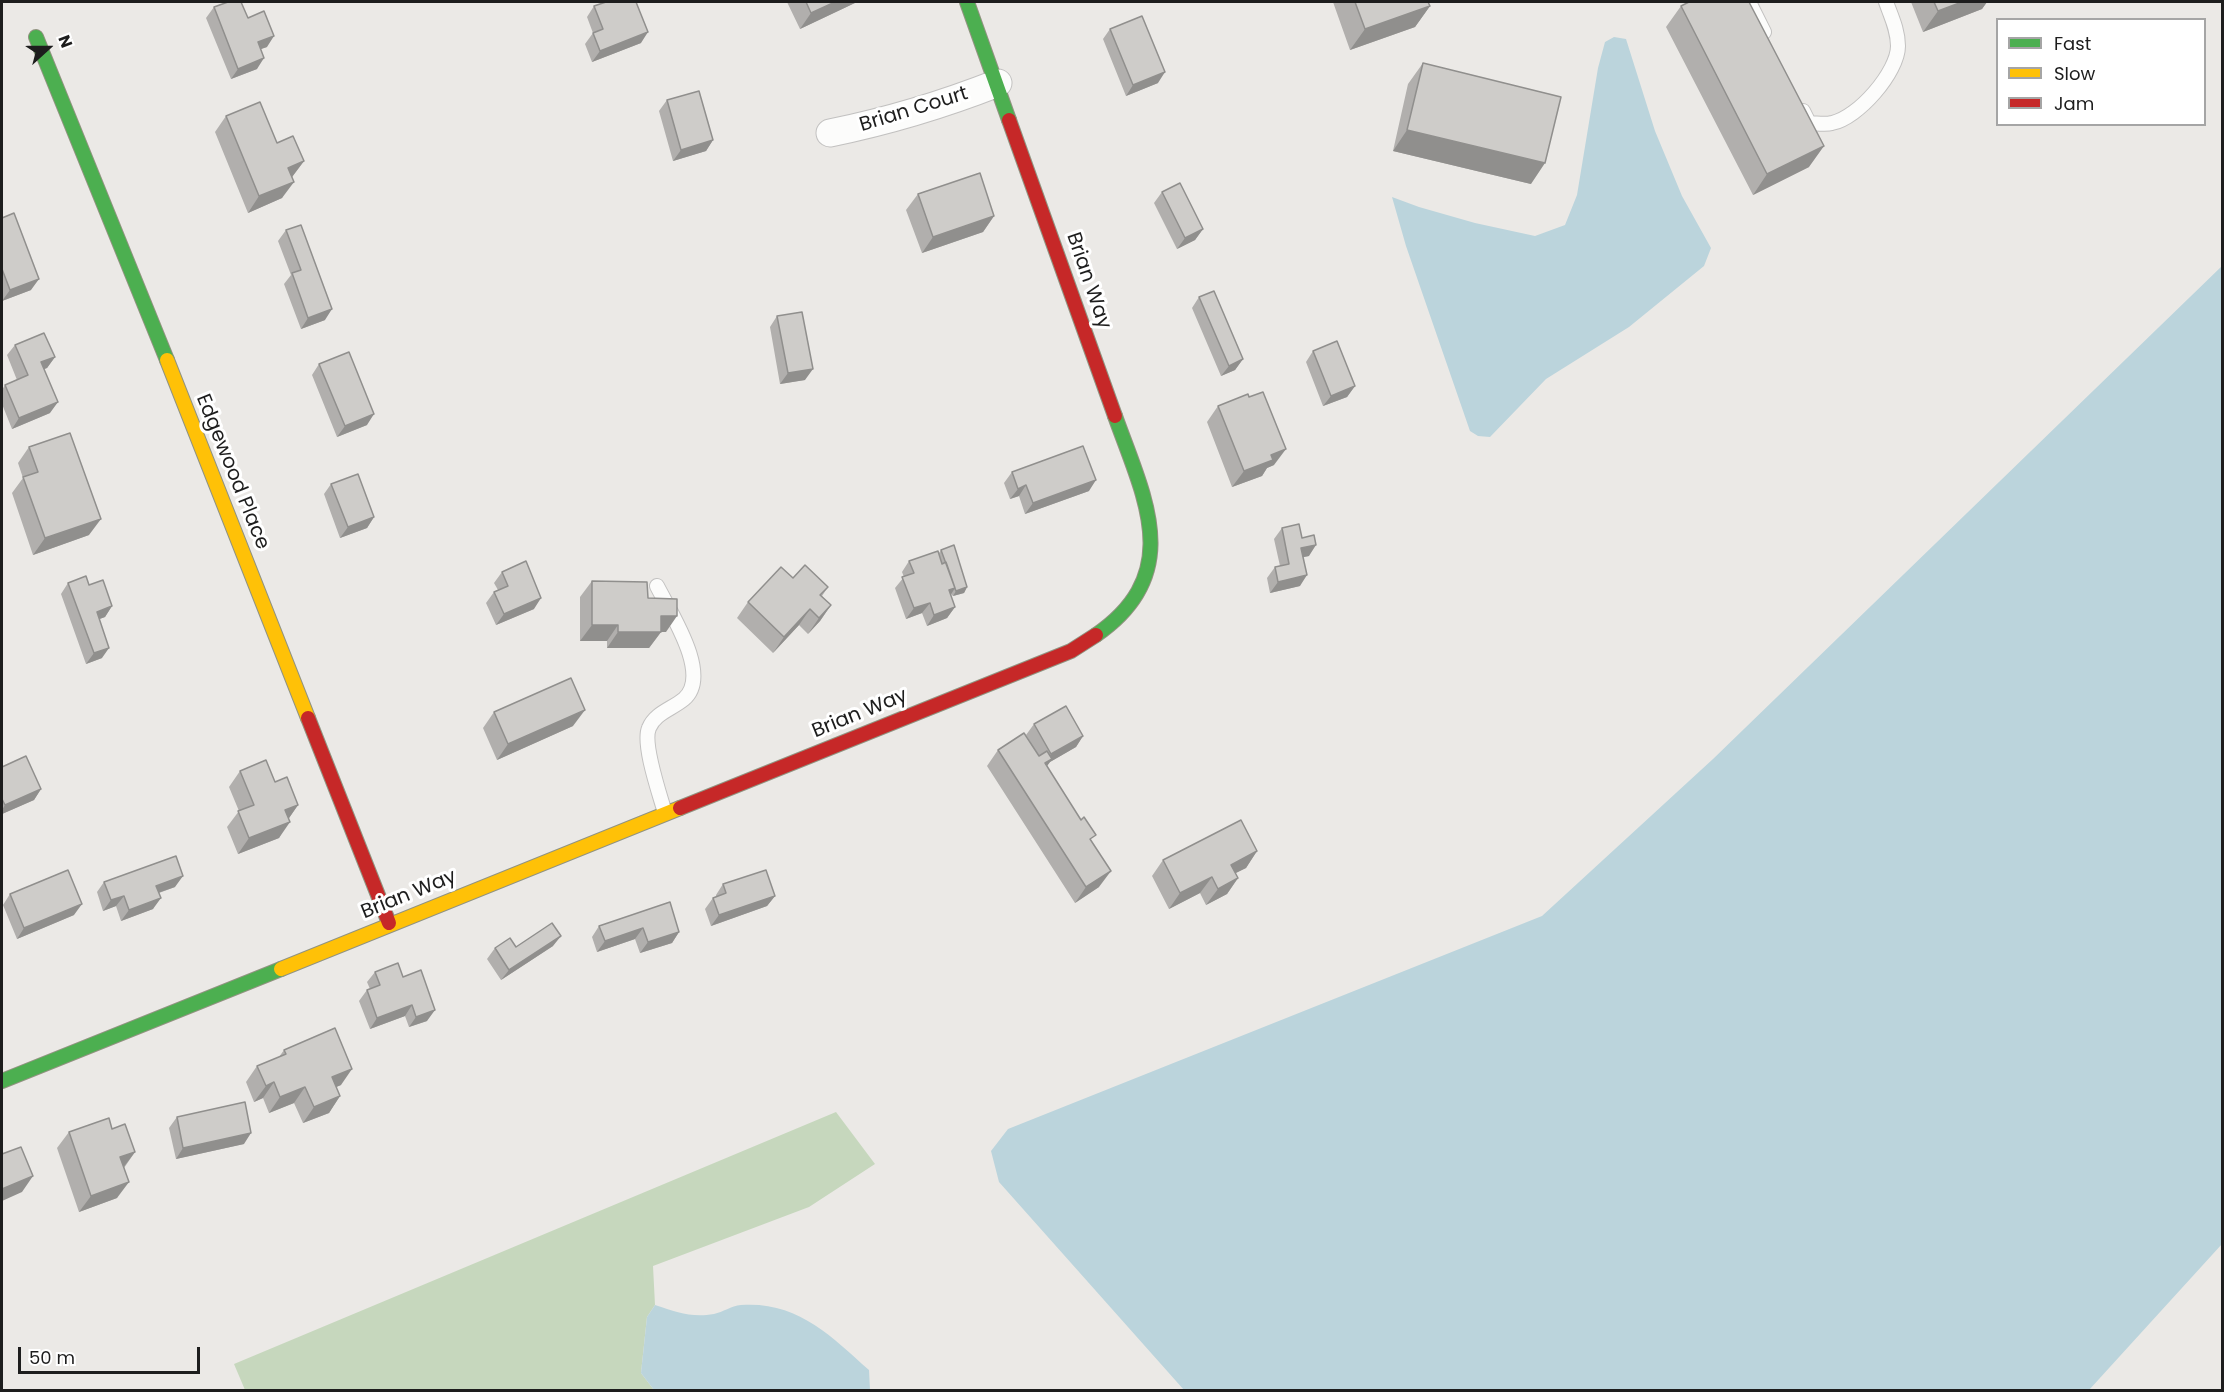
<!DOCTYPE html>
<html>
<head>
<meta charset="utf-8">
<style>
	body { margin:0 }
	#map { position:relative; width:2224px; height:1392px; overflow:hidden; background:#ebe9e6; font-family:Poppins,sans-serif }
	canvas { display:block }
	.frame { position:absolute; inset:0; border:3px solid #1d1d1d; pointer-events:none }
	.legend { position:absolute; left:1996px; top:18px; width:210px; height:108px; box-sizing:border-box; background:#fff; border:2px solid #a5a5a5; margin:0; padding:8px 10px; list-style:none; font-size:18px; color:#1d1d1d }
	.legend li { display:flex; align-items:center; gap:12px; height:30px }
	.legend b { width:30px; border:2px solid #a5a5a5 }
	.north { position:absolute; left:18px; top:18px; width:60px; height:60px; -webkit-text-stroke:4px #fff; paint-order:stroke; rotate:69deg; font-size:16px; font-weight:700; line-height:24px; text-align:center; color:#1d1d1d }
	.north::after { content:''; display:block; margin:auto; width:21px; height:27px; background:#1d1d1d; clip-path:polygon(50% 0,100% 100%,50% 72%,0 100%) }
	.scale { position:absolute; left:18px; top:1347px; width:182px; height:27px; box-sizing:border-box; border:3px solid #1d1d1d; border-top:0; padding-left:8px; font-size:18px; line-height:21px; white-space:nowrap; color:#1d1d1d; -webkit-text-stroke:4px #fff; paint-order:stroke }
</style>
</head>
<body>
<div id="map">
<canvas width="2224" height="1392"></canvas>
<div class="frame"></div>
<ul class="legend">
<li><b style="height:8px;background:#4caf50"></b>Fast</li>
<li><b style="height:8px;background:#ffc107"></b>Slow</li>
<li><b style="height:8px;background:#c62828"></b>Jam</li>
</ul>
<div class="north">N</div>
<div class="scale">50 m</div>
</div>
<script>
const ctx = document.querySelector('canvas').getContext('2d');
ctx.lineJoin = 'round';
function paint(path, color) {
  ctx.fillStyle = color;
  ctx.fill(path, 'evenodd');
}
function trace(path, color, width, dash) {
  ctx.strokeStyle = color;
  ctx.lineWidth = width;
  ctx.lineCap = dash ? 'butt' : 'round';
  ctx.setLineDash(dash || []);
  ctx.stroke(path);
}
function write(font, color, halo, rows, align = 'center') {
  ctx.font = font + ' Poppins,sans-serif';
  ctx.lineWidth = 6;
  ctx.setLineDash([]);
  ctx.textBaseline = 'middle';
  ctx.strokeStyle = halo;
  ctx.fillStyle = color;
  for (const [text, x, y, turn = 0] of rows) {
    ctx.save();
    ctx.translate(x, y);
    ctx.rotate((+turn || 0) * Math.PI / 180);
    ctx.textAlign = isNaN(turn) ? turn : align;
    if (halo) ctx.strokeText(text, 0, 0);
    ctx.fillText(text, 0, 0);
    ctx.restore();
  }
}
const forest = new Path2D(`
	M836 1112 875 1164 809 1207 653 1266 655 1305 647 1317 641 1373 654 1390H245L234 1364Z`);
const water = new Path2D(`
	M1614 37 1626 39 1655 131 1682 196 1711 248 1704 266 1629 327 1546 379 1490 437 1478 436 1470 431 1406 246 1392 197 1419 207 1475 223 1535 236 1565 225 1577 195 1598 68 1605 42Z
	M2222 266V1244L2089 1390H1184L999 1182 991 1151 1008 1129 1542 916 1713 759Z
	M655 1305C677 1312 691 1318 714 1314 723 1312 731 1306 741 1305 797 1301 830 1335 869 1370L870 1390H654L641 1373 647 1317Z`);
const lane = new Path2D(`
	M1749 2 1764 32
	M1803 111 1809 123C1816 123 1825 125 1832 123 1858 118 1898 72 1898 46 1898 30 1891 16 1886 2
	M657 586C670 612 712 675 684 699 672 709 655 713 649 728 642 744 660 795 665 813`);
const street = new Path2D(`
	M830 133C889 121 942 105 998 83`);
const fast = new Path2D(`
	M967 2 1009 120
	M36 37 167 360
	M1096 635C1186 573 1144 497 1115 416
	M2 1081 281 969`);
const slow = new Path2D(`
	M167 360 308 718
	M281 969 680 808`);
const jam = new Path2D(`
	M1009 120 1115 416
	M308 718 389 923
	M680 808 1071 651 1096 635`);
const wall = new Path2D(`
	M787 2H857L800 29Z
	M1333 2H1428L1430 6 1415 27 1350 50Z
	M1911 2H1987L1982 9 1923 32Z
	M594 6 641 43 592 62 585 44 593 33 587 17Z
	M1681 6 1809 167 1753 195 1666 27Z
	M214 7 248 18 267 47 260 49 257 69 231 79 206 18Z
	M1110 29 1158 83 1126 96 1103 39Z
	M1423 63 1531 184 1393 151 1408 84Z
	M667 100 713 140 706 151 673 161 659 111Z
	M226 116 277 143 304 161 292 177 282 198 248 213 215 132Z
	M1162 192 1203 229 1195 240 1177 249 1154 203Z
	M918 194 994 216 983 232 922 253 906 210Z
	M2 218 31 290 2 301Z
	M286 230 325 320 301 329 284 284 291 275 278 241Z
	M1199 297 1243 359 1235 370 1221 376 1192 308Z
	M777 316 805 380 780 384 770 327Z
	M15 345 55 357 47 368 44 369 50 413 12 429 2 404V390L5 385 17 380 7 355Z
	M1313 351 1355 386 1347 397 1323 406 1306 362Z
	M319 364 367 425 337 437 312 375Z
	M1218 406 1274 465 1267 468 1262 476 1232 487 1207 422Z
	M29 447 89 535 33 555 12 493 23 478 18 463Z
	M1012 472 1089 491 1025 514 1019 496 1010 499 1004 483Z
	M331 484 374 517 367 528 340 538 324 494Z
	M1282 528 1302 538 1309 556 1303 557 1300 586 1270 593 1267 578 1275 567 1280 566 1274 539Z
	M941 550 967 587 964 593 953 596 951 594 950 595 955 607 947 618 927 626 922 613 906 619 895 588 904 577 902 572 909 561 939 553Z
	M502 572 534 609 496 625 486 603 494 592 498 590 494 583Z
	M793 578 828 587 822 596 831 605 820 621 808 634 799 625 773 653 737 618 748 602Z
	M592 581 648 598 666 632H661L649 648H607V641H580V597Z
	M68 583 89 585 112 606 105 617 99 619 102 658 86 664 61 594Z
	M494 712 573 726 497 760 483 728Z
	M1034 724 1083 736 1076 747 1050 762 1047 766 1092 842 1099 887 1075 903 987 766 998 750 1031 743 1026 735Z
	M2 767 41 789 34 800 2 814Z
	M240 771 275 782 298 805 289 818 279 838 238 854 227 827 239 811 229 787Z
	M1257 851 1246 868 1235 873 1238 878 1227 894 1206 905 1200 893 1169 909 1152 876 1163 860Z
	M104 882 175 887 159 893 153 909 121 921 116 906 103 911 97 892Z
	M723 884 775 896 767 906 711 926 705 909 713 898 716 897V895Z
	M10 894 74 915 17 939 3 905Z
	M670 902 679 932 672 943 640 953 635 939 597 952 592 937 599 926Z
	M553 946 501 980 487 959 495 948Z
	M375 972 403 977 427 1021 409 1027 405 1016 370 1029 359 1001 367 990 370 989 367 982Z
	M284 1050 341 1085 336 1087 340 1096 329 1113 303 1123 294 1103 269 1113 263 1098 254 1102 246 1082 257 1066 279 1057Z
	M177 1117 244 1144 176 1159 169 1128Z
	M112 1129 135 1152 124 1168 117 1198 79 1212 57 1148 69 1132Z`);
const shadedWall = new Path2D(`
	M835 2H857L800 29 811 13Z
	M1962 2H1987L1982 9 1923 32 1938 11Z
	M1430 6 1415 27 1350 50 1365 29Z
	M648 32 641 43 592 62 600 51Z
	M274 36 267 47 250 53 258 42Z
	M264 58 257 69 231 79 238 69Z
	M1165 72 1158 83 1126 96 1133 85Z
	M1407 130 1545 163 1531 184 1393 151Z
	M713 140 706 151 673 161 681 150Z
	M1824 146 1809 167 1753 195 1767 174Z
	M304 161 292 177 277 184 288 168Z
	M294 182 282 198 248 213 259 196Z
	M994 216 983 232 922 253 933 237Z
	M1203 229 1195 240 1177 249 1185 238Z
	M39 279 31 290 2 301 10 290Z
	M332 309 325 320 301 329 308 318Z
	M55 357 47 368 34 373 41 362Z
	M1243 359 1235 370 1221 376 1229 366Z
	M813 369 805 380 780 384 788 373Z
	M1355 386 1347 397 1323 406 1331 396Z
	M58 402 50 413 12 429 19 418Z
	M374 414 367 425 337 437 345 426Z
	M1286 449 1274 465 1267 468 1262 476 1232 487 1244 471 1271 455Z
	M1096 480 1089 491 1025 514 1033 503Z
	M1026 485 1019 496 1010 499 1018 489Z
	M374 517 367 528 340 538 348 527Z
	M101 519 89 535 33 555 45 538Z
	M1316 545 1309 556 1294 559 1301 548Z
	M1307 575 1300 586 1270 593 1278 582Z
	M967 587 964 593 953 596 956 591Z
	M955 588 948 599 949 590Z
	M541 598 534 609 496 625 504 614Z
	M930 603 922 613 906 619 914 608Z
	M831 605 820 621 808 634 819 618Z
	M112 606 105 617 89 623 97 612Z
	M955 607 947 618 927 626 934 615Z
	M810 609 799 625 773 653 784 637Z
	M661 616H677L666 632H652H661L649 648H607L618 632Z
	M592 625H618L607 641H580Z
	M109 648 102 658 86 664 94 653Z
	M585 710 573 726 497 760 508 744Z
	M1083 736 1076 747 1050 762 1040 775 1034 779 1051 754Z
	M41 789 34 800 2 814V810L5 805Z
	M298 805 287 821 285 810Z
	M290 822 279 838 238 854 249 838Z
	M1257 851 1246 868 1220 881 1231 865Z
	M1111 871 1099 887 1075 903 1086 887Z
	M183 876 175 887 149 896 156 886Z
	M1212 877 1200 893 1169 909 1180 893Z
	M1238 878 1227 894 1206 905 1218 889Z
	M124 896 116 906 103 911 111 900Z
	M775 896 767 906 711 926 719 915Z
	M161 898 153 909 121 921 129 910Z
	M82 904 74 915 17 939 24 928Z
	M643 928 635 939 597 952 605 941Z
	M679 932 672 943 640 953 648 942Z
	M561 936 553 946 501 980 509 970Z
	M412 1005 405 1016 370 1029 377 1018Z
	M435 1010 427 1021 409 1027 416 1017Z
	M352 1069 341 1085 320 1094 332 1077Z
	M274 1082 263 1098 254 1102 266 1086Z
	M305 1087 294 1103 269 1113 280 1097Z
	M340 1096 329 1113 303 1123 314 1107Z
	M251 1133 244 1144 176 1159 183 1148Z
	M135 1152 123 1168 120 1157Z
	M33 1176 22 1192 2 1201V1189Z
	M129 1182 117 1198 79 1212 91 1196Z`);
const building = new Path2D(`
	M228 2H241L248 18 264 11 274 36 258 42 264 58 238 69 214 7Z
	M606 2H636L648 32 600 51 593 33 603 29 594 6Z
	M806 2H835L811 13Z
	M1355 2H1428L1430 6 1365 29Z
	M1689 2H1749L1824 146 1767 174 1681 6Z
	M1934 2H1962L1938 11Z
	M1142 16 1165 72 1133 85 1110 29Z
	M1423 63 1561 97 1545 163 1407 130Z
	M699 91 713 140 681 150 667 100Z
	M260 102 277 143 293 136 304 161 288 168 294 182 259 196 226 116Z
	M980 173 994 216 933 237 918 194Z
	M1180 183 1203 229 1185 238 1162 192Z
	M14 213 39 279 10 290 2 269V218Z
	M301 225 332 309 308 318 292 273 301 270 286 230Z
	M1214 291 1243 359 1229 366 1199 297Z
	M802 312 813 369 788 373 777 316Z
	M44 333 55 357 41 362 58 402 19 418 5 385 28 375 15 345Z
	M1337 341 1355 386 1331 396 1313 351Z
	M349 352 374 414 345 426 319 364Z
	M1263 392 1286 449 1271 455 1273 460 1244 471 1218 406 1248 394 1249 397Z
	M70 433 101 519 45 538 23 477 38 472 29 447Z
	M1083 446 1096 480 1033 503 1026 485 1018 489 1012 472Z
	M358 474 374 517 348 527 331 484Z
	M1299 524 1302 538 1314 535 1316 545 1301 548 1307 575 1278 582 1275 567 1289 564 1282 528Z
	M954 545 967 587 956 591 941 550Z
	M938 551 942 564 946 562 955 588 949 590 955 607 934 615 930 603 914 608 902 577 914 573 909 561Z
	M526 561 541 598 504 614 494 592 508 586 502 572Z
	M805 565 828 587 820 595 831 605 819 618 810 609 784 637 748 602 781 567 793 578Z
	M86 576 89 585 103 580 112 606 97 612 109 648 94 653 68 583Z
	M592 581 647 582 648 598 677 599V616H661V632H618V625H592Z
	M571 678 585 710 508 744 494 712Z
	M1066 706 1083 736 1051 754 1034 724Z
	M1024 733 1039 756 1047 751 1052 759 1045 763 1081 820 1084 817 1096 835 1090 839 1111 871 1086 887 998 750Z
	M26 756 41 789 5 805 2 799V767Z
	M266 760 275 782 287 777 298 805 285 810 290 822 249 838 238 811 254 805 240 771Z
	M1241 820 1257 851 1231 865 1238 878 1218 889 1212 877 1180 893 1163 860Z
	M176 856 183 876 156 886 161 898 129 910 124 896 111 900 104 882Z
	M68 870 82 904 24 928 10 894Z
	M766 870 775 896 719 915 713 898 726 893 723 884Z
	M670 902 679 932 648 942 643 928 605 941 599 926Z
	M552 923 561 936 509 970 495 948 510 938 516 947Z
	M398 963 403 977 421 970 435 1010 416 1017 412 1005 377 1018 367 990 380 985 375 972Z
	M335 1028 352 1069 332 1077 340 1096 314 1107 305 1087 280 1097 274 1082 266 1086 257 1066 286 1054 284 1050Z
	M245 1102 251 1133 183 1148 177 1117Z
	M109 1118 112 1129 125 1124 135 1152 120 1157 129 1182 91 1196 69 1132Z
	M21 1147 33 1176 2 1189V1152V1154Z`);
const streetNames = [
	["Brian Court",914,110,-17],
	["Brian Way",1088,281,71],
	["Edgewood Place",232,472,68],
	["Brian Way",860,714,-22],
	["Brian Way",409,895,-22]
];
paint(forest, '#c6d7bd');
paint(water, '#bbd4dc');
trace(lane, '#c2c1c0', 16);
trace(street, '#c2c1c0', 29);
trace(fast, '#919380', 16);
trace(slow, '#919380', 16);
trace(jam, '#919380', 16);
trace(lane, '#fcfcfb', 14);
trace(street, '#fcfcfb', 27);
trace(fast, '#4caf50', 14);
trace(slow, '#ffc107', 14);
trace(jam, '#c62828', 14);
paint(wall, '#b1afad');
paint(shadedWall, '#908f8d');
paint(building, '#ceccc9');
trace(building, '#908f8d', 1.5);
write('20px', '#1d1d1d', '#fff', streetNames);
</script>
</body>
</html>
